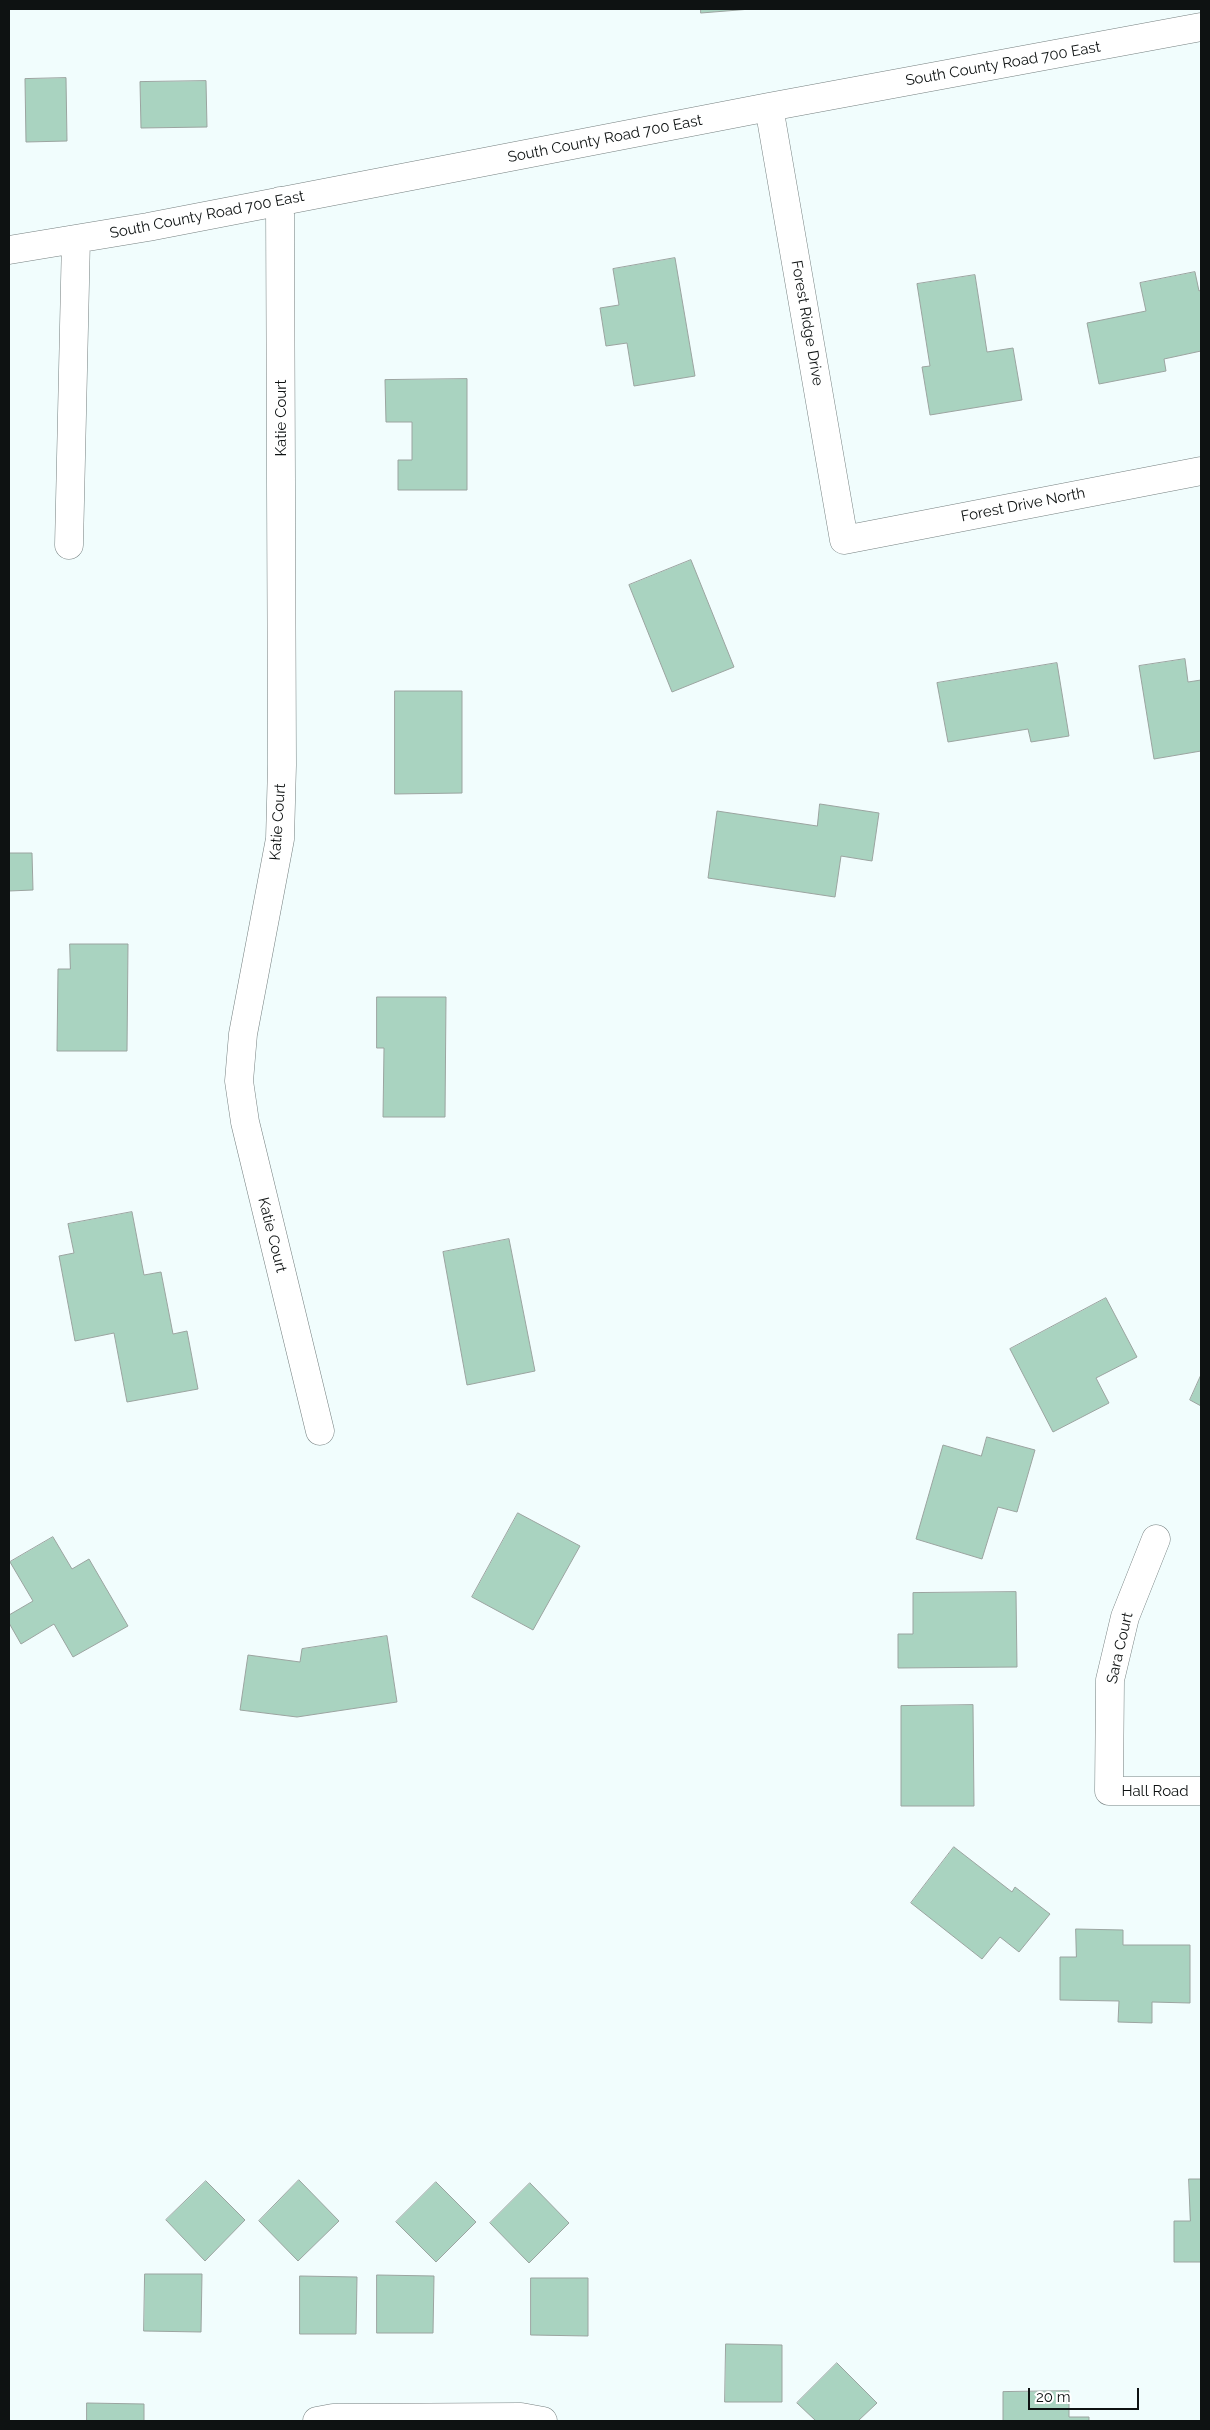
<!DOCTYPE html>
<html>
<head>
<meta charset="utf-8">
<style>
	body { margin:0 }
	#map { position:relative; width:1210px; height:2430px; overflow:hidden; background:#f1fdfd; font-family:Raleway,sans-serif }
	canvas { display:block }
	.frame { position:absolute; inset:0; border:10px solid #0e1212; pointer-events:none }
	.scale { position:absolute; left:1028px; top:2388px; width:111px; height:22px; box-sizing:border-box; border:2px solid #0e1212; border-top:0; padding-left:6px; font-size:15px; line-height:18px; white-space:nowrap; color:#0e1212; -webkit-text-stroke:4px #fff; paint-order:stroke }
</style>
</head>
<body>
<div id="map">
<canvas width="1210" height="2430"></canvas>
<div class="frame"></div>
<div class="scale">20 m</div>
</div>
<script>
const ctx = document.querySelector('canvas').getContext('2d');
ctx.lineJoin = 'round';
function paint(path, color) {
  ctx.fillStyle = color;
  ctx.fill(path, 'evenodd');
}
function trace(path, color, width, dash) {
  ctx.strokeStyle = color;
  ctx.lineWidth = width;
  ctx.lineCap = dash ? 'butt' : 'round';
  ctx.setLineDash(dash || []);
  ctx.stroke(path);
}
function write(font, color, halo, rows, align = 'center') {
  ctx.font = font + ' Raleway,sans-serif';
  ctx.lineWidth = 4;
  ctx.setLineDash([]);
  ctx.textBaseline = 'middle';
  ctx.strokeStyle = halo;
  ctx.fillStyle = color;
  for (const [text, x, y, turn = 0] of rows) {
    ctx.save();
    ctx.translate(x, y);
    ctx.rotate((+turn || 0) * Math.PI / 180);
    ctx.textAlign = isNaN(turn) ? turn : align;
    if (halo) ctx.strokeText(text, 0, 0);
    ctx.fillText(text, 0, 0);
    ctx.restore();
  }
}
const building = new Path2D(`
	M701 9H751L701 13Z
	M66 78 67 141 26 142 25 79Z
	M206 81 207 127 141 128 140 82Z
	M675 258 695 376 634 386 627 343 606 346 600 308 619 305 613 269Z
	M1195 272 1199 291 1201 290V351L1164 359 1166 371 1099 384 1087 323 1146 311 1140 283Z
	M975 275 987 352 1013 348 1022 400 930 415 922 367 930 366 917 284Z
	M467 379V490H398V460H412V422H386L385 380Z
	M691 560 734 667 672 692 629 585Z
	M1185 659 1188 682 1201 680V751L1154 759 1139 666Z
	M1057 663 1069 736 1031 742 1028 729 948 742 937 683Z
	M395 691H462V793L395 794Z
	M820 804 879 813 872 861 841 856 835 897 708 878 717 811 817 826Z
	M9 853H32L33 890 9 891Z
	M70 944H128L127 1051H57L58 969H70Z
	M377 997H446L445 1117H383L384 1048H377Z
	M132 1212 144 1275 161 1272 173 1334 187 1331 198 1389 127 1402 114 1333 75 1341 59 1256 74 1253 68 1224Z
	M509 1239 535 1371 467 1385 443 1252Z
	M1106 1298 1137 1357 1096 1378 1109 1403 1053 1432 1010 1349Z
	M1201 1375V1406L1190 1400Z
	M987 1437 1035 1450 1017 1512 998 1507 982 1559 916 1539 943 1445 981 1456Z
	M518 1513 580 1546 533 1630 472 1597Z
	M53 1537 72 1569 89 1559 128 1626 73 1657 54 1624 21 1644 9 1623V1615L33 1601 10 1562Z
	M1016 1592 1017 1667 898 1668V1634H913V1593Z
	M387 1636 397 1702 297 1717 240 1710 248 1655 300 1662 302 1649Z
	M973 1705 974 1806H901V1706Z
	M954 1847 1012 1892 1015 1887 1050 1914 1019 1952 1000 1937 982 1959 911 1903Z
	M1076 1929 1123 1930V1945H1190V2003L1152 2002V2023L1118 2022 1119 2001 1060 2000V1957H1076Z
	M1189 2179H1201V2262H1174V2221H1190Z
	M299 2180 339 2221 298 2261 259 2221Z
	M206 2181 245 2220 205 2261 166 2220Z
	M436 2182 476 2222 436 2262 396 2222Z
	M530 2183 569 2223 529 2263 490 2223Z
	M145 2274H202L201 2332 144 2331Z
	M377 2275 434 2276 433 2333H377Z
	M300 2276 357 2277 356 2334H300Z
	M531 2278H588V2336L531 2335Z
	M726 2344 782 2345V2402H725Z
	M837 2363 877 2403 858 2421H816L797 2403Z
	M1069 2391V2417H1089V2421H1003V2392Z
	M87 2403 144 2404V2421H87Z`);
const minor = new Path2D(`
	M769 107 844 540 1201 471
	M280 201 282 765 280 839 243 1034 239 1081 245 1122 320 1431
	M9 250 148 227 769 107 1201 27
	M69 545 76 239
	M1156 1539 1125 1617 1110 1680 1109 1791H1201
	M317 2421 333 2418 521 2417 543 2421`);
const streetNames = [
	["South County Road 700 East",1003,64,-10],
	["South County Road 700 East",605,139,-11],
	["South County Road 700 East",207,215,-11],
	["Forest Ridge Drive",807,323,80],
	["Katie Court",281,418,-90],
	["Forest Drive North",1023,505,-11],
	["Katie Court",278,822,-86],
	["Katie Court",272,1235,76],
	["Sara Court",1120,1648,-77],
	["Hall Road",1155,1791]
];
paint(building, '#a9d3c0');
trace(building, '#9ba4a0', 1);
trace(minor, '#768080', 29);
trace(minor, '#fff', 28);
write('15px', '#0e1212', '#fff', streetNames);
</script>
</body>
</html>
